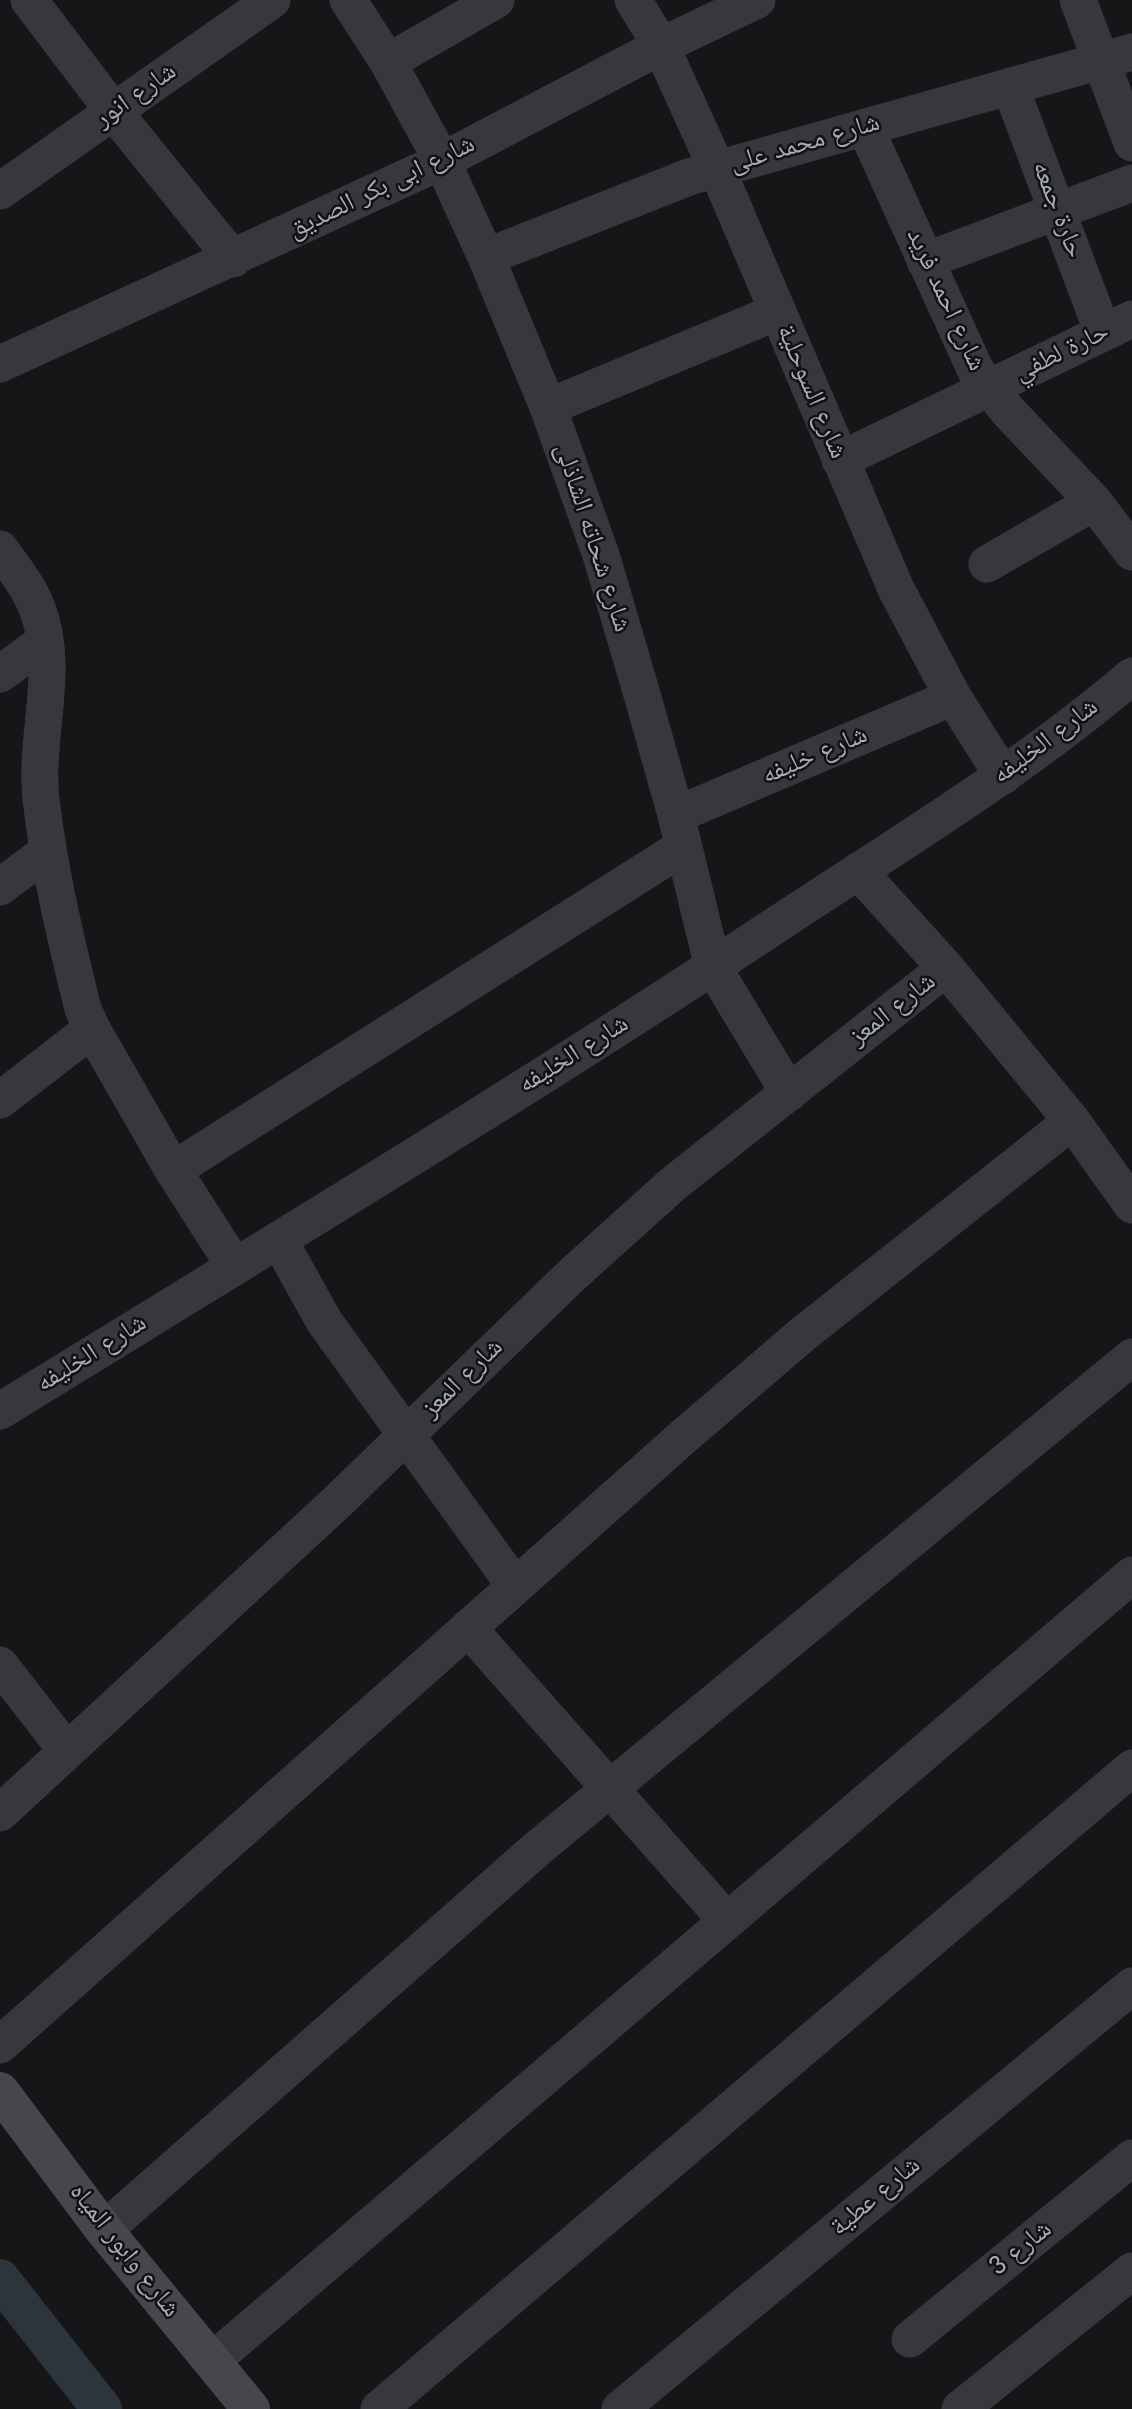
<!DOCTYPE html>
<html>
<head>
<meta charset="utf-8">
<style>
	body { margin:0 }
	canvas { display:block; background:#161618 }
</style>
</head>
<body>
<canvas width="1132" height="2409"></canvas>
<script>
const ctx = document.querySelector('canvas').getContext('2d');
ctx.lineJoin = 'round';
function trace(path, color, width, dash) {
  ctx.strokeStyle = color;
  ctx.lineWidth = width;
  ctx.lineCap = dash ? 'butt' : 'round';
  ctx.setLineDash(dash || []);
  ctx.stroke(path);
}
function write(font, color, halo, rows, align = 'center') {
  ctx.font = font + ' Jost,"Noto Naskh Arabic",sans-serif';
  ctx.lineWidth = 5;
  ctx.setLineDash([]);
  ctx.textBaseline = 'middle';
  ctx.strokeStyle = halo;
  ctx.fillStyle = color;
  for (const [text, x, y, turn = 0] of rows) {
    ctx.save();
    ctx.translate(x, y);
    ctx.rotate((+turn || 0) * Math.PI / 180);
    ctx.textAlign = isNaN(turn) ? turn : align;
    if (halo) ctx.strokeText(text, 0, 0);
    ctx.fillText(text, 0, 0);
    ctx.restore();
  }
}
const canal = new Path2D(`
	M0 2279 102 2409`);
const street = new Path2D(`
	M29 0 114 112 233 259
	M348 0 388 62 442 161 486 257 548 407 601 555 643 698 676 815 713 967 789 1093
	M633 0 661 46 717 169 896 589 953 697 1003 776
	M1078 0 1132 143
	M388 62 496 0
	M1010 86 1103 333
	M865 127 976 371 1007 410 1094 502 1132 552
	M0 191 272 0
	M486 257 689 177 1132 52
	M925 261 1132 183
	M0 364 442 161 661 46 757 0
	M548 407 777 312
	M840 460 1132 319
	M0 549C13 567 29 587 37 608 61 670 34 735 41 799 49 870 66 940 83 1009L92 1029 173 1170 235 1267
	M987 564 1094 502
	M0 674 45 641
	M676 815 953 697
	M858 871 946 968 1072 1121 1132 1205
	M0 887 48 851
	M0 1100 92 1029
	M173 1170 683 847
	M279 1240 324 1321 515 1586
	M0 1411C260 1251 522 1093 776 925 897 845 1022 770 1132 676
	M468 1628 727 1921
	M0 1665 67 1751
	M0 1813 336 1503 573 1274 673 1184 946 968
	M0 2045 683 1437 803 1334 1072 1121
	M104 2230 538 1848 1132 1357
	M910 2339 1132 2158
	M212 2361 1132 1575
	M379 2409 1132 1768
	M620 2409 1132 1986
	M960 2409 1132 2271`);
const secondary = new Path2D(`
	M0 2091 104 2230 251 2409`);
const streetNames = [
	["شارع انور",136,96,-35],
	["شارع محمد على",805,144,-16],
	["شارع ابى بكر الصديق",382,188,-26],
	["حارة جمعه",1057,210,69],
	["شارع احمد فريد",945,300,65],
	["حارة لطفي",1062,353,-26],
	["شارع السوحلية",811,392,67],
	["شارع شحاته الشاذلى",592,538,72],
	["شارع الخليفه",1046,742,-37],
	["شارع خليفه",815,756,-23],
	["شارع المعز",893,1010,-38],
	["شارع الخليفه",574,1055,-32],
	["شارع الخليفه",92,1354,-32],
	["شارع المعز",463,1379,-44],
	["شارع عطية",876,2197,-40],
	["شارع 3",1021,2249,-39],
	["شارع وابور المياه",124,2251,52]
];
trace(canal, '#2c353c', 40);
trace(street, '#37383d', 37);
trace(secondary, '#45474d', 38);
write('26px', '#a8adb8', '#111113', streetNames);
</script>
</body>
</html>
